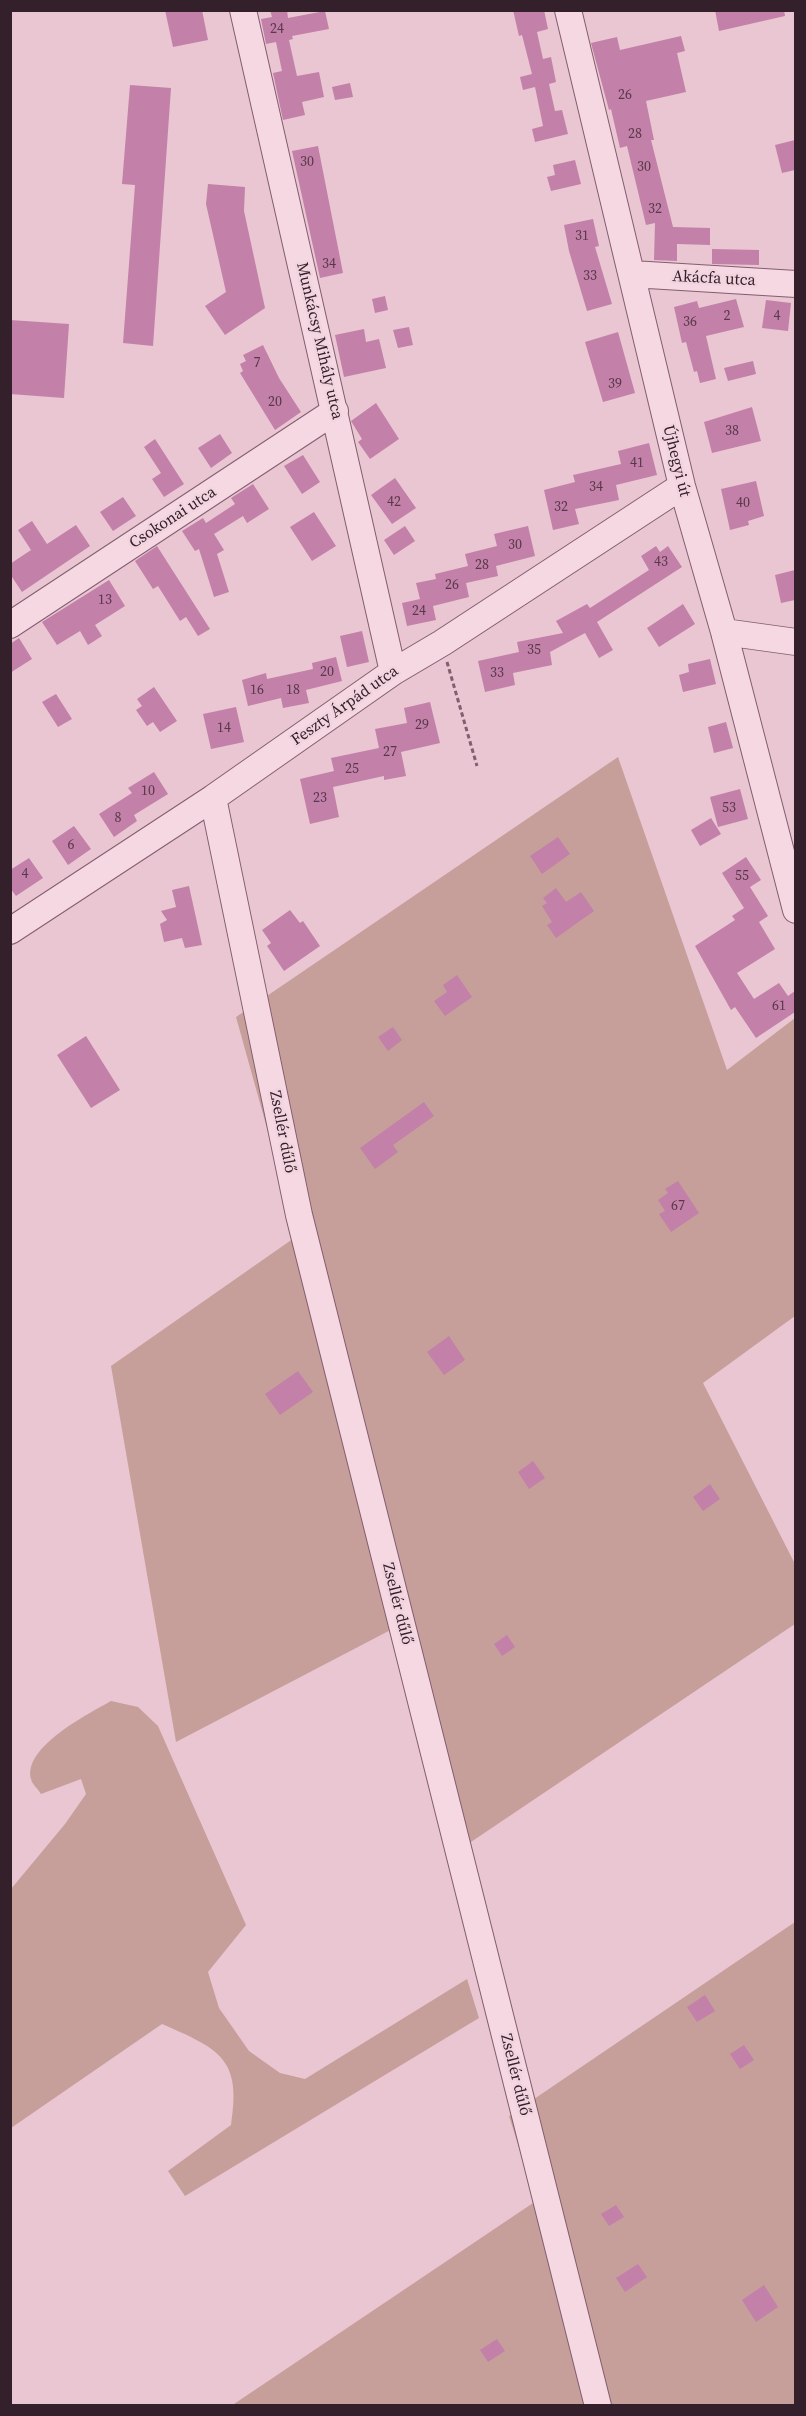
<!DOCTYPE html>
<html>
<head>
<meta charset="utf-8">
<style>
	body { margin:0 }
	#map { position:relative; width:806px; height:2416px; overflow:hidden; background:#e9c6d1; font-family:"Source Serif 4",serif }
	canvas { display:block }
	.frame { position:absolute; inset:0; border:12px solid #34202b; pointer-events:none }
</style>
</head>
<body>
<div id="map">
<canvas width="806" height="2416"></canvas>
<div class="frame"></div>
</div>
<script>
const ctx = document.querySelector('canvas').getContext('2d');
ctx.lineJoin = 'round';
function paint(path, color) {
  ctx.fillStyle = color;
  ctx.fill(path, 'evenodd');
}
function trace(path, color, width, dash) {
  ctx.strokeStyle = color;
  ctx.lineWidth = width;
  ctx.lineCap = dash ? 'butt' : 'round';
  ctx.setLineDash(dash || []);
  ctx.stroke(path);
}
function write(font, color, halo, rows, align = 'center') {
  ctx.font = font + ' "Source Serif 4",serif';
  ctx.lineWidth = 5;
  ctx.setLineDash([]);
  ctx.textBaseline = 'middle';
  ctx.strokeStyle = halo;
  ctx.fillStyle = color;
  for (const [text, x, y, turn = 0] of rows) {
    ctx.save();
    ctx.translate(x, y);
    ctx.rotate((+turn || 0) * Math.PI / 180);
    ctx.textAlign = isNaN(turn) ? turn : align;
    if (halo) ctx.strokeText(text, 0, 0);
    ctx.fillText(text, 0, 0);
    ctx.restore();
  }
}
const green = new Path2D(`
	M618 757 727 1070 795 1018V1316L703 1383 795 1564V1624L462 1848 402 1624 176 1742 111 1366 297 1236 236 1017Z
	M111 1701 138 1707 158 1726 246 1925 208 1972 219 2008 249 2051 280 2073 305 2079 467 1979 479 2018 185 2196 168 2171 231 2125C242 2058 219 2049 162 2024L11 2128V1889L65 1824 86 1794 81 1779 41 1794C39 1790 32 1784 31 1779 23 1747 88 1714 111 1701Z
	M795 1922V2405L231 2406 536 2201 509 2116Z`);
const building = new Path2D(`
	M165 10H202L208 40 173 47Z
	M270 10H287L288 18 325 11 329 29 292 36 293 39 289 40 297 76 319 72 324 97 302 102 305 115 283 120 273 73 282 71 276 42 266 44 261 19 272 17Z
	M513 10H544L548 29 537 32 543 59 551 57 556 82 549 84 555 111 562 110 568 134 535 142 532 129 543 126 535 87 523 90 520 77 532 74 522 35 519 36Z
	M715 10H784L785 16 719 31Z
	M681 36 685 51 677 53 686 92 646 101 654 140H651L673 227 710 228V245L677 244V261L654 260 655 223 646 225 627 146 620 148 611 109 609 110 591 43 617 37 620 50Z
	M350 83 353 97 335 100 332 87Z
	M130 85 171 88 153 346 123 343 135 185 122 184Z
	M795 140V170L782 173 775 145Z
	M318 146 343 273 320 278 292 151Z
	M575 160 581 184 551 191 547 177 555 175 553 165Z
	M208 184 245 187 244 211 265 308 225 335 205 306 226 292 206 204Z
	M593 219 599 246 595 247 612 304 587 311 569 251 564 225Z
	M712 249 759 250V265L712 264Z
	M385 296 388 310 375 313 372 299Z
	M736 299 744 327 706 336 716 379 700 383 697 371 694 372 686 342 682 343 674 307 697 301 699 308Z
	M766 300 791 303 788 331 762 328Z
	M10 320 69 324 64 398 10 394Z
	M409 327 413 345 398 348 393 330Z
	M364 329 366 342 379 339 386 368 344 377 335 335Z
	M618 332 635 393 603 402 585 342Z
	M263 345 279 378 301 412 275 430 240 373 243 371 240 364 246 361 243 355Z
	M753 361 756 374 728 381 724 368Z
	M376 403 399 439 370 459 358 442 362 439 351 421Z
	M752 407 761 441 712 453 704 422Z
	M220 434 232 453 211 468 198 448Z
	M155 439 184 484 164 497 152 479 161 473 144 447Z
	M649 443 657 475 616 485 619 500 575 509 579 524 553 530 544 490 575 482 573 475 621 464 618 451Z
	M303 455 320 482 302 494 284 466Z
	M395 478 416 508 392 524 371 495Z
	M756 481 764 516 748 521 749 525 730 530 721 489Z
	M253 484 269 509 247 523 243 516 214 534 224 550 217 554 229 592 214 597 199 549 195 551 182 531 203 518 206 523 235 504 231 498Z
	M123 497 136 516 113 531 100 512Z
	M314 512 336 546 312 561 290 527Z
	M32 521 47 544 76 525 90 546 22 592 10 574V564L31 550 18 530Z
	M405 526 415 541 394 555 384 540Z
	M528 526 535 556 496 566 498 576 466 583 469 597 433 606 436 620 407 626 402 603 420 599 416 583 436 579 435 574 468 566 465 554 497 546 494 534Z
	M157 546 210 629 198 636 186 617 180 621 158 586 153 589 135 561Z
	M656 546 660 552 668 546 682 567 597 622 613 650 599 658 585 633 550 652 552 665 513 673 515 685 485 692 478 661 519 652 517 642 563 633 556 621 587 604 590 608 649 570 641 556Z
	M795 570V600L781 603 775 575Z
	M109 580 125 606 95 625 102 636 88 645 80 631 57 645 42 622Z
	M683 604 695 624 659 647 647 628Z
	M362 631 369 662 347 667 340 636Z
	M19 638 32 659 10 673V644Z
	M336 657 342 681 306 690 309 703 283 708 281 698 248 706 242 680 266 673 267 679 313 669 312 663Z
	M710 659 716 684 683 692 679 675 689 672 688 664Z
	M154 687 177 721 160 732 153 722 147 726 136 710 142 706 137 699Z
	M56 694 72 719 58 727 42 702Z
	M430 702 440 743 401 752 406 776 384 780V776L333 787 339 817 310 824 300 779 334 771 331 758 379 748 375 729 407 723 404 708Z
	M236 707 244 742 211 749 203 714Z
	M726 722 733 748 714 753 708 727Z
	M154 772 168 794 134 815 137 821 114 837 99 814 132 793 128 788Z
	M740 789 748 819 718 827 710 797Z
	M711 818 721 834 700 846 691 830Z
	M74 826 91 849 68 865 52 841Z
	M558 837 570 854 542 874 530 856Z
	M746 857 761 880 750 887 768 916 759 922 775 949 737 973 754 999 779 983 788 996 795 991V1012L756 1038 735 1007 731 1010 695 946 735 920 732 916 744 908 722 873Z
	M29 858 43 878 16 896 10 888V870Z
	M189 886 202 945 185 948 182 938 164 942 160 924 167 920 161 911 176 907 172 890Z
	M556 888 566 902 581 892 594 911 556 938 547 925 552 922 542 906 547 903 543 898Z
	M290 910 300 923 303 921 320 946 284 971 267 946 271 943 262 930Z
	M457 975 472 997 445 1016 434 1001 447 992 443 985Z
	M393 1027 402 1040 388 1051 378 1037Z
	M86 1036 120 1090 91 1108 57 1055Z
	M424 1102 434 1116 393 1145 398 1152 375 1169 360 1148Z
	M678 1181 699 1213 671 1232 659 1214 665 1211 658 1200 668 1193 665 1189Z
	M449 1336 465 1360 444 1375 427 1352Z
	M298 1371 313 1392 280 1415 265 1394Z
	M533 1461 545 1478 529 1489 518 1472Z
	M710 1484 720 1499 703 1511 693 1497Z
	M507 1635 515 1647 502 1656 494 1644Z
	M705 1995 715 2011 697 2022 687 2007Z
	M744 2045 754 2060 740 2069 730 2054Z
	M616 2205 624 2217 609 2226 601 2214Z
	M638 2264 647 2277 625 2292 616 2278Z
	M764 2285 778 2307 756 2322 742 2300Z
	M497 2339 505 2351 488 2362 480 2350Z`);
const path = new Path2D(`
	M447 662 477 766`);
const minor = new Path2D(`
	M243 10 393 672
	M568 10 682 486 724 632 796 910
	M632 274 796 284
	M10 625 335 411
	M724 632 796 642
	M213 798 299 1215 598 2406
	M10 931 213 798 393 672 442 643 682 486`);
const numberNames = [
	["24",277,29],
	["26",625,95],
	["28",635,134],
	["30",307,162],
	["30",644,167],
	["32",655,209],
	["31",582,236],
	["34",329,264],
	["33",590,276],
	["2",727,316],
	["4",777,316],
	["36",690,322],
	["7",257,363],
	["39",615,384],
	["20",275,402],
	["38",732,431],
	["41",637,463],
	["34",596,487],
	["42",394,502],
	["40",743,503],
	["32",561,507],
	["30",515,545],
	["43",661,562],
	["28",482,565],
	["26",452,585],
	["13",105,600],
	["24",419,611],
	["35",534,650],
	["20",327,672],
	["33",497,673],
	["16",257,690],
	["18",293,690],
	["29",422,725],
	["14",224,728],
	["27",390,752],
	["25",352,769],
	["10",148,791],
	["23",320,798],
	["53",729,808],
	["8",118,818],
	["6",71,845],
	["4",25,874],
	["55",742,876],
	["61",779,1006],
	["67",678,1206]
];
const streetNames = [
	["Akácfa utca",714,279,3],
	["Munkácsy Mihály utca",319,341,77],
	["Újhegyi út",676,461,76],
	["Csokonai utca",173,518,-33],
	["Feszty Árpád utca",345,706,-35],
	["Zsellér dűlő",282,1132,79],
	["Zsellér dűlő",397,1604,76],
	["Zsellér dűlő",515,2075,76]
];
paint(green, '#c69f9b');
paint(building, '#c380a9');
trace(minor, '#835d70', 28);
trace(path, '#835d70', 3, [4.5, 3]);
trace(minor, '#f5d8e1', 26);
write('14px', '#58384a', null, numberNames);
write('16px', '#34202b', '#f2d4de', streetNames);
</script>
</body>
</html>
